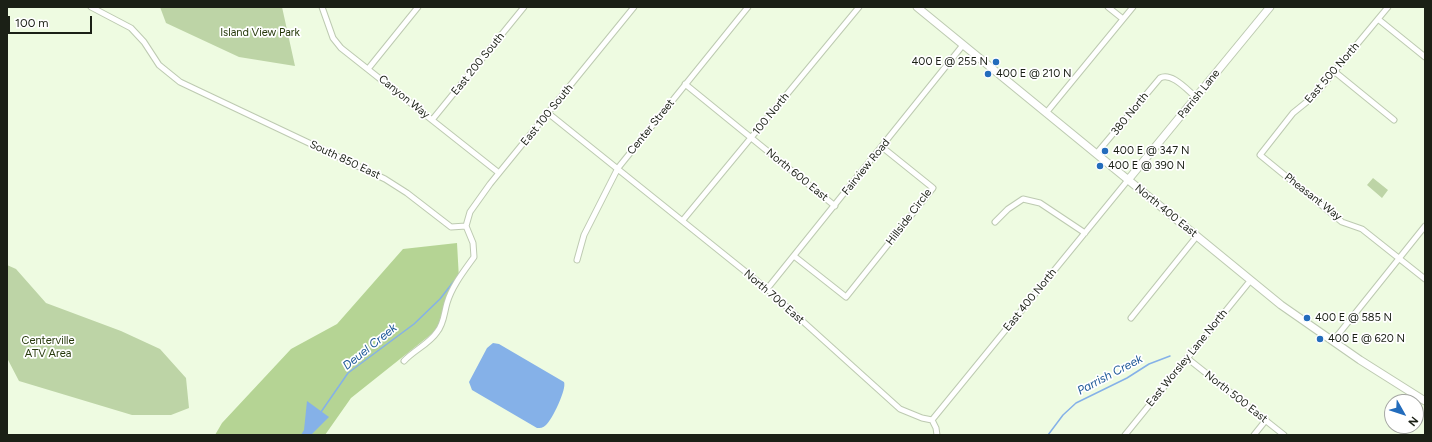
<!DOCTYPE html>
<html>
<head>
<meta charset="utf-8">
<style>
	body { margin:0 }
	#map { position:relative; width:1432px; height:442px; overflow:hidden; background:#eefbe1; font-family:Figtree,sans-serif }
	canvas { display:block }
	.frame { position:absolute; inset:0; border:8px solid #1b2016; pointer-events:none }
	.north { position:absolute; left:1384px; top:394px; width:40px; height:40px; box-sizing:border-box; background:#fff; border:1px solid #a4a6a2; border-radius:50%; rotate:129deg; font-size:11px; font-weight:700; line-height:16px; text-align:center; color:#1b2016 }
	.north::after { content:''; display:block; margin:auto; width:14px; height:18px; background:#236cbc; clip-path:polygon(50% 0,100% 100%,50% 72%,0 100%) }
	.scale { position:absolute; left:8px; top:16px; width:84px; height:18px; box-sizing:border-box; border:2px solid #1b2016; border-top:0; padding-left:5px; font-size:12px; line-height:14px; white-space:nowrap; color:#1b2016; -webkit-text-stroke:3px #fff; paint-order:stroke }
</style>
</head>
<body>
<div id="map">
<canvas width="1432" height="442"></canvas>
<div class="frame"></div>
<div class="north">N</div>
<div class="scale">100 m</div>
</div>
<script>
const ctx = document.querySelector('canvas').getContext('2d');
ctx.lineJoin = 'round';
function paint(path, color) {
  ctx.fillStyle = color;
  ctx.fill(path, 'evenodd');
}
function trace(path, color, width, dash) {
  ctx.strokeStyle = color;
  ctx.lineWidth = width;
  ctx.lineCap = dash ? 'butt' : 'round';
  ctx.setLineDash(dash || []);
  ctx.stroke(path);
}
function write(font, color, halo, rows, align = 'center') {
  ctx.font = font + ' Figtree,sans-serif';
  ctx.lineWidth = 3.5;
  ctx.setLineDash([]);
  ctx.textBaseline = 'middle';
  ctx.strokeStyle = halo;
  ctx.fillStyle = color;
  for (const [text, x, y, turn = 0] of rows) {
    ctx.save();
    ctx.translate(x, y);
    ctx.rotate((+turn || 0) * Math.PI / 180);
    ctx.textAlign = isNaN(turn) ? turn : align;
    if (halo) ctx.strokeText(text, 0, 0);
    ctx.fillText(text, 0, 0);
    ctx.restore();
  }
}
const green = new Path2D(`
	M160 7H282L295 66 239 57 166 23Z
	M1373 178 1388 190 1382 198 1367 185Z
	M7 265 16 269 46 303 121 331 160 349 186 378 189 408 171 415H132L19 381 7 358Z`);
const forest = new Path2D(`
	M457 243 459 279 439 328 351 398 325 435H215L222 423 291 349 337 324 403 249Z`);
const water = new Path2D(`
	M493 343 499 344 564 382C567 389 552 420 546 425 543 428 540 428 537 428L472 390 469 382 487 348Z
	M307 401 329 417 311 435H301L304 430Z`);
const stream = new Path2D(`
	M321 412 348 373 414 324 440 299 454 281
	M1048 435 1063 415 1076 403 1127 378 1149 364 1170 356`);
const street = new Path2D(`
	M91 7 131 28 144 42 159 65 180 82 385 179 407 193 451 227 466 226
	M322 7 333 38 341 48 499 173
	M1108 7 1123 19
	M1388 7 1314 96 1293 113 1260 155 1342 222 1362 229 1425 279
	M1378 19 1425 57
	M368 69 418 7
	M1335 72 1394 120
	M685 84 835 206
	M548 113 767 289 900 409 922 418 932 420
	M1046 113 1133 7
	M432 120 524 7
	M1096 154 1160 78C1172 72 1187 90 1196 97
	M683 220 859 7
	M995 222 1008 209 1023 199 1040 203 1085 233
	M466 226 470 212 490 184 634 7
	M794 256 846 297 933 188 882 147
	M577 260 584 235 618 168 748 7
	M767 289 963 45
	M1131 318 1197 236
	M1333 341 1425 226
	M1187 358 1284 435
	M404 361C414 350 429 344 437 332 444 324 444 313 447 303 452 286 464 271 474 257L473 243 466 226
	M932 420 1128 180
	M932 420 936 428 937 435
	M1125 435 1250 281
	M1254 435 1266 420`);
const secondary = new Path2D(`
	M917 7 1281 305 1360 360 1425 401
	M1128 180 1270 7`);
const markers = [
	[996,62,4,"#236cbc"],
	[988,74,4,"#236cbc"],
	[1105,151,4,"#236cbc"],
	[1100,166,4,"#236cbc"],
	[1307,318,4,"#236cbc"],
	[1320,339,4,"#236cbc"]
];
const parkNames = [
	["Island View Park",260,33],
	["Centerville",48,341],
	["ATV Area",48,354]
];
const poiNames = [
	["400 E @ 255 N",988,62,"right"],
	["400 E @ 210 N",996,74],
	["400 E @ 347 N",1113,151],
	["400 E @ 390 N",1108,166],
	["400 E @ 585 N",1315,318],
	["400 E @ 620 N",1328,339]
];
const streetNames = [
	["East 200 South",478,64,-51],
	["East 500 North",1332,73,-49],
	["Parrish Lane",1199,94,-51],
	["Canyon Way",404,97,39],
	["100 North",771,114,-51],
	["380 North",1130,114,-51],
	["East 100 South",547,115,-51],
	["Center Street",651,127,-51],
	["South 850 East",345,160,25],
	["Fairview Road",866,167,-51],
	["North 600 East",797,175,39],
	["Pheasant Way",1313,197,38],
	["North 400 East",1166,211,39],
	["Hillside Circle",909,217,-53],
	["North 700 East",774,297,41],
	["East 400 North",1030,300,-51],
	["East Worsley Lane North",1187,358,-51],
	["North 500 East",1236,397,38]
];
const waterNames = [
	["Deuel Creek",370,347,-39],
	["Parrish Creek",1110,375,-28]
];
paint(green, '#bdd4a6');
paint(forest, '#b5d494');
paint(water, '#85b1e8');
trace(stream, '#85b1e8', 1.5);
trace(street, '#bdcab1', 7);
trace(secondary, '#bdcab1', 9);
trace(street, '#fff', 5);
trace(secondary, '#fff', 7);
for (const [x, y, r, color] of markers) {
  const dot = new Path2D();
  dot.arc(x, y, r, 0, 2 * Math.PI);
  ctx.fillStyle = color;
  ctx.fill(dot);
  trace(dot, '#fff', 1.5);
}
write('11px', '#26390b', '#fff', parkNames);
write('11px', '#1b2016', '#fff', poiNames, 'left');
write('11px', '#1b2016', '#fff', streetNames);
write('italic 12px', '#1b5697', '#fff', waterNames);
</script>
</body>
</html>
